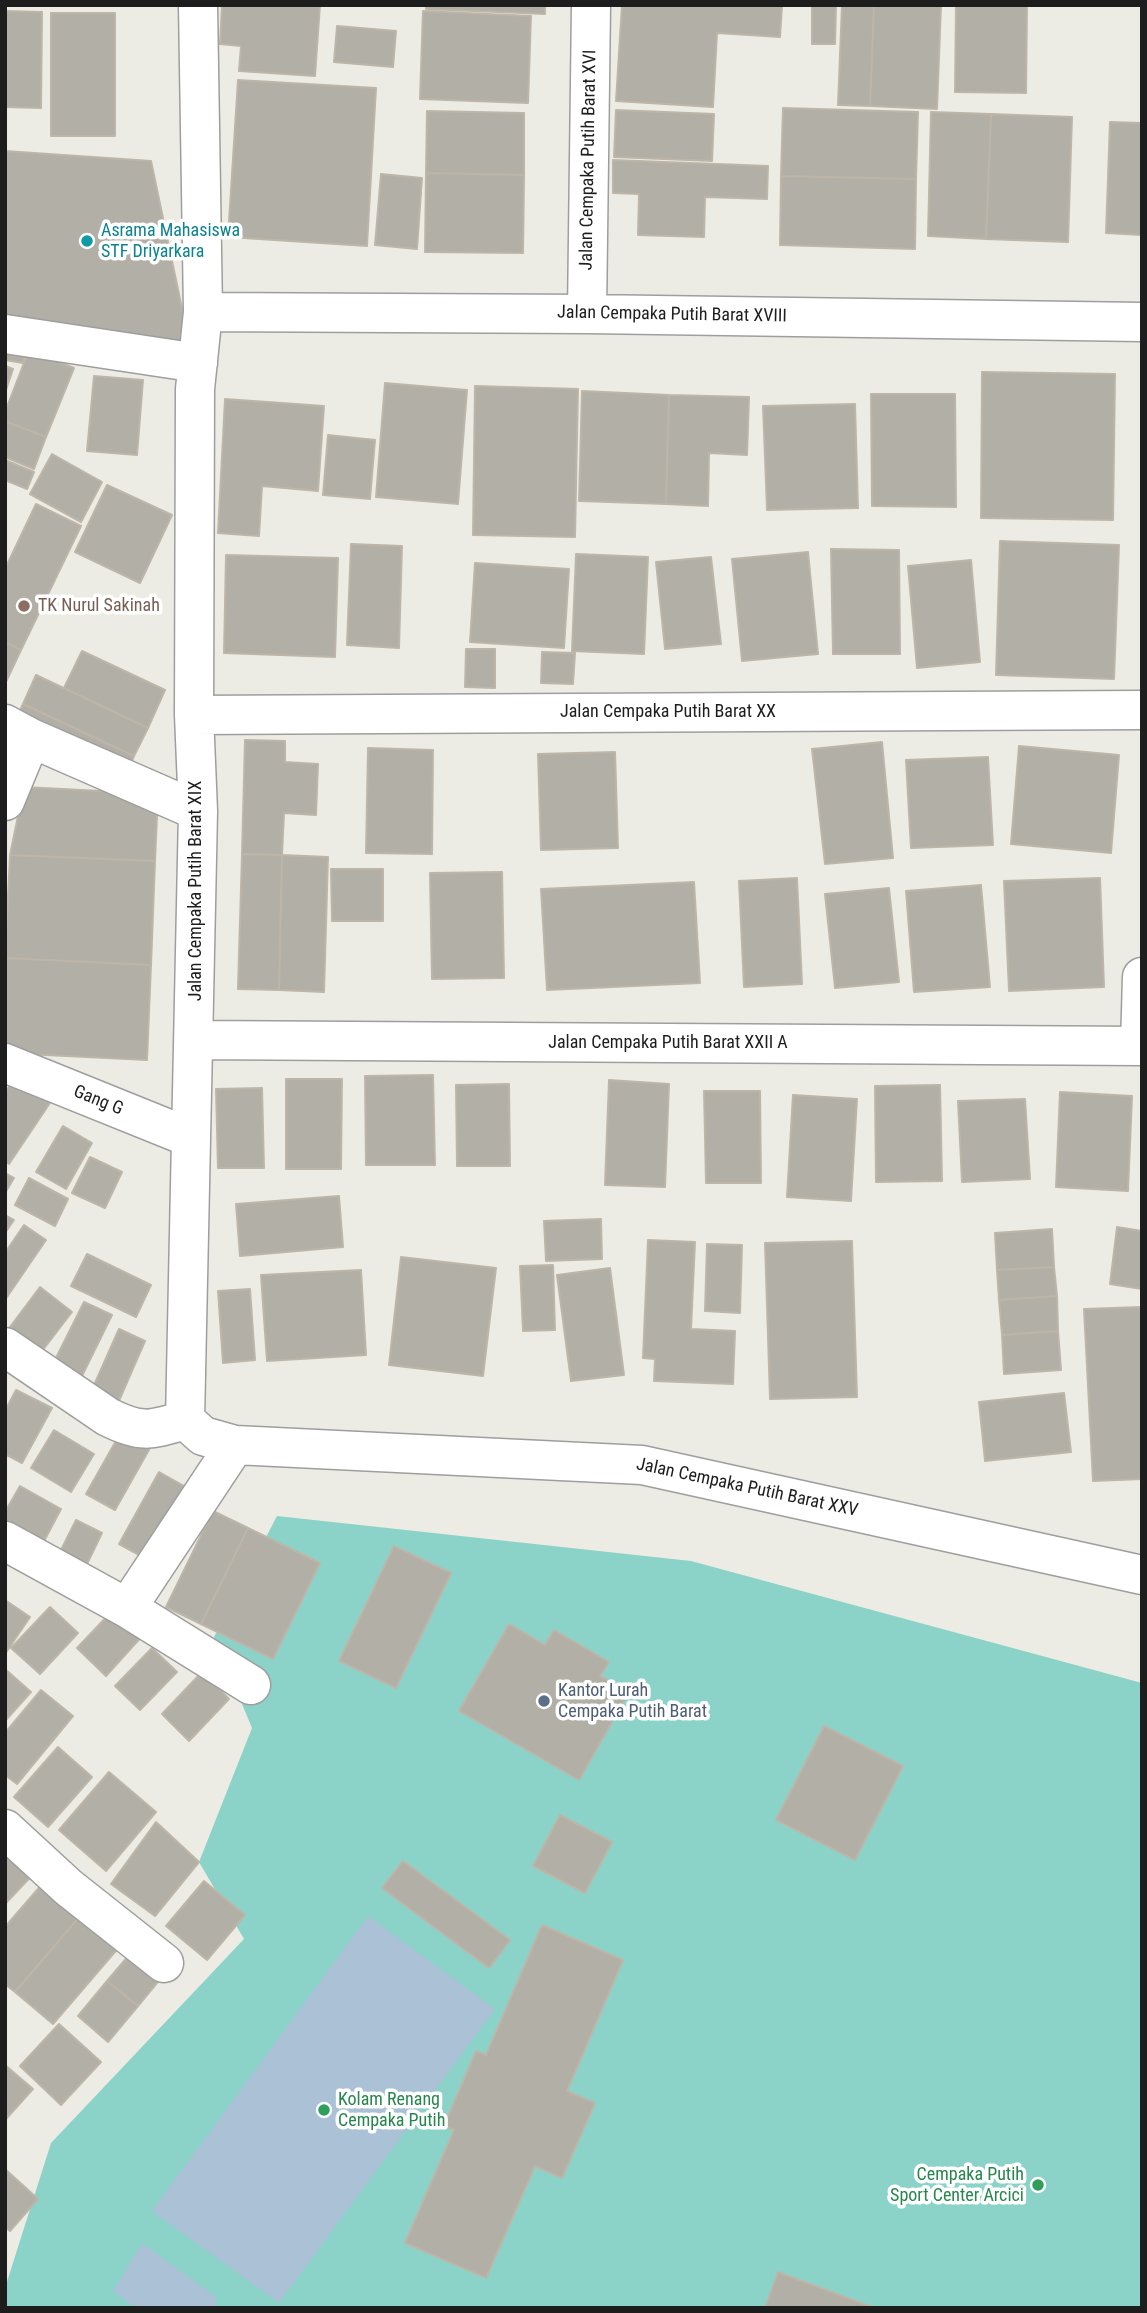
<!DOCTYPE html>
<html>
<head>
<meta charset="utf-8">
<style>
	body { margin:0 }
	#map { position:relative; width:1147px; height:2313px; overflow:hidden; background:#edece4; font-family:"Roboto Condensed",sans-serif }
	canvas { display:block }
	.frame { position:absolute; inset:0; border:7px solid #1d1d1d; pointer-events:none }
</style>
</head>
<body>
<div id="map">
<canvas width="1147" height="2313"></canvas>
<div class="frame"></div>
</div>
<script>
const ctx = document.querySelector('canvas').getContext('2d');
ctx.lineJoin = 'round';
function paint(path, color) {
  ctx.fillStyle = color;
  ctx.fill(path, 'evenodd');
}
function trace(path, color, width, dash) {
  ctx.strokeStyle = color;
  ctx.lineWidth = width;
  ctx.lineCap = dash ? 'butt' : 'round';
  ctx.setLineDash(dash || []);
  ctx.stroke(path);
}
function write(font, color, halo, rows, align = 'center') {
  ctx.font = font + ' "Roboto Condensed",sans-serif';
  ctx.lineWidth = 7;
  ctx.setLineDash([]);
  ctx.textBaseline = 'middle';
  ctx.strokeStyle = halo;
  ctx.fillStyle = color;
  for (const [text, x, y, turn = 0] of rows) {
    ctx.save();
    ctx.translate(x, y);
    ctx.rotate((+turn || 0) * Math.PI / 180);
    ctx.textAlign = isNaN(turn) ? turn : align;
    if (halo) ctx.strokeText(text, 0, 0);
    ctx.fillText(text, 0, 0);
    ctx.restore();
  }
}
const pitch = new Path2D(`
	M277 1516 691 1561 1142 1683V2308H5V2288L51 2143 244 1939 199 1862 252 1728 214 1637Z`);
const water = new Path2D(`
	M368 1916 495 2009 279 2303 152 2211Z
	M142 2243 216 2297V2308H136L113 2291Z`);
const building = new Path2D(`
	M222 5H320L315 76 239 71 241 46 220 44Z
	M426 5H545V14L426 9Z
	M622 5H782L780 37 717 33 713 107 616 101Z
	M812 5H836L835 44H812Z
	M842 5H874L870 106 838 105Z
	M874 5H941L937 109 870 106Z
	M956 5H1027L1026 93 955 92Z
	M5 11 42 12 41 108 5 107Z
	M423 11 531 16 528 103 420 99Z
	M51 13H115V136H51Z
	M337 26 396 31 393 67 334 62Z
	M238 80 376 88 367 246 228 237Z
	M783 108 918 112 916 179 781 176Z
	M616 110 714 114 712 161 614 157Z
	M427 111 524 113V175L426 173Z
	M931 112 991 114 986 239 928 236Z
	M991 114 1072 117 1068 242 986 239Z
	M1110 122 1142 123V235L1106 233Z
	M5 151 151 161 192 356 5 321Z
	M613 160 768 166 767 199 705 197 704 237 638 235 639 194 613 193Z
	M426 173 524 175 523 253 425 252Z
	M381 174 422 178 417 249 375 245Z
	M781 176 916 179 915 249 780 245Z
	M5 336 28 340 23 363 5 360Z
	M29 350 74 368 46 437 5 421V412Z
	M5 366 13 369 5 393Z
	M982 372 1115 374 1113 520 981 518Z
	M94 376 143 380 137 455 87 451Z
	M385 383 467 390 458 504 376 497Z
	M475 386 578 389 575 537 473 535Z
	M582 391 669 395 666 504 579 501Z
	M871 394H955L956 507 872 506Z
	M669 395 749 397 747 455 709 453 708 506 666 504Z
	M225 399 324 406 318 491 262 486 259 536 218 533Z
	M855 404 858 508 767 510 763 406Z
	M5 421 46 437 34 469 5 457Z
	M328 435 375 440 370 499 323 495Z
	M52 454 102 482 81 522 30 494Z
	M5 460 34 472 27 489 5 480Z
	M107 485 172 515 140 583 75 552Z
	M36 504 81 526 21 650 5 642V569Z
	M1000 541 1119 545 1114 679 996 675Z
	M351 544 402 546 399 648 347 645Z
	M831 549 899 550 900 654H833Z
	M808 552 818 654 742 661 732 559Z
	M576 554 648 557 644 654 572 651Z
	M226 555 338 558 335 657 224 653Z
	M711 557 721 644 665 649 656 562Z
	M971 560 980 662 917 668 908 566Z
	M475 563 569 569 564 648 470 642Z
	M5 642 21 650 5 684Z
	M466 649H495V688L465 687Z
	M82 651 165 690 148 728 64 688Z
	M542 652 575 653 573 684 541 683Z
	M36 675 148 728 134 756 23 704Z
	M23 704 134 756 126 775 14 723Z
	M245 740 285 741V762L318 764 316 815 284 813 282 855 242 854Z
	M882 742 893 858 825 864 812 749Z
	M1019 746 1119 755 1111 853 1011 844Z
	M368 748 433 750 432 854 366 853Z
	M615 752 618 848 541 850 538 754Z
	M988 757 993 845 911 848 906 760Z
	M24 787 158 794 155 861 10 855Z
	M242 854 282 855 279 990 238 989Z
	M10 855 155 861 151 965 5 958Z
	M282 855 328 857 324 992 279 990Z
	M331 869H383V921H332Z
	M502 872 504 978 432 979 430 873Z
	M797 878 802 984 744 987 739 881Z
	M1100 878 1104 987 1009 991 1004 881Z
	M694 882 700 983 547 990 541 889Z
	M981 885 990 987 914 992 906 891Z
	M889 888 899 982 835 988 825 894Z
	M5 958 151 965 147 1060 5 1053Z
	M18 1073 54 1097 9 1164 5 1161V1093Z
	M433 1075 435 1165H366L365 1076Z
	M286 1079H342L341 1169H286Z
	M609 1080 669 1084 665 1187 605 1185Z
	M509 1084 510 1166H457L456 1085Z
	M940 1085 942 1181 876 1182 875 1086Z
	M262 1088 264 1168H218L216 1089Z
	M704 1091H760L761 1183H706Z
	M1060 1092 1132 1096 1128 1191 1056 1187Z
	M793 1095 857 1099 851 1201 787 1197Z
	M1025 1099 1030 1179 962 1182 958 1101Z
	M63 1126 92 1143 66 1189 36 1172Z
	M90 1157 122 1172 105 1208 72 1193Z
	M5 1173 14 1178 5 1193Z
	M29 1178 68 1199 55 1226 15 1205Z
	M339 1196 343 1247 240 1256 236 1204Z
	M5 1215 14 1220 5 1233Z
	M601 1219 602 1259 546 1261 544 1221Z
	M24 1225 46 1240 5 1300V1253Z
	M1117 1227 1142 1231V1289L1110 1284Z
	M1052 1229 1054 1267 997 1270 995 1233Z
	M648 1240 695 1242 691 1329 735 1331 733 1384 654 1381 655 1359 643 1358Z
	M852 1241 857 1397 770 1399 765 1243Z
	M707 1244 742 1245 740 1313 705 1311Z
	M87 1254 151 1285 136 1317 71 1286Z
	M401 1257 496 1268 483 1376 389 1365Z
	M553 1265 555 1330 523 1331 520 1266Z
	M1054 1267 1057 1296 999 1300 997 1270Z
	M610 1268 624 1375 571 1381 557 1275Z
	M361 1270 366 1355 267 1361 261 1275Z
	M40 1287 72 1312 39 1355 7 1331Z
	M250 1289 255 1360 223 1363 218 1291Z
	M1057 1296 1058 1331 1002 1335 999 1300Z
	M84 1302 112 1315 80 1380 52 1366Z
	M1141 1307 1142 1479 1093 1481 1084 1309Z
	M119 1329 145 1341 118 1403 91 1392Z
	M1058 1331 1061 1370 1004 1374 1002 1335Z
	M16 1390 52 1408 22 1463 5 1454V1411Z
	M1064 1393 1071 1452 985 1461 979 1402Z
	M54 1430 94 1454 71 1492 31 1468Z
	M121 1432 150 1448 115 1510 86 1494Z
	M159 1472 193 1491 154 1563 119 1544Z
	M20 1486 61 1509 43 1543 5 1522V1512Z
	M213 1511 248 1528 201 1624 166 1607Z
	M76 1520 102 1533 87 1564 61 1550Z
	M248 1528 320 1563 273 1659 201 1624Z
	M394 1546 451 1573 396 1688 339 1661Z
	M5 1600 30 1617 5 1654Z
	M50 1607 78 1633 40 1674 11 1648Z
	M115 1608 144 1634 106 1676 77 1648Z
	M509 1624 545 1645 554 1630 609 1662 600 1676 629 1692 579 1780 459 1711Z
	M152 1648 177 1672 140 1710 115 1686Z
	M5 1669 31 1692 5 1721Z
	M202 1672 229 1699 189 1741 162 1714Z
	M41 1690 73 1716 17 1784 5 1775V1733Z
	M824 1726 903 1766 855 1860 776 1820Z
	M58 1747 92 1777 48 1827 14 1797Z
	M109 1772 156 1812 106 1871 59 1830Z
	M560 1815 612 1842 585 1893 533 1866Z
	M156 1822 199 1862 155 1916 111 1884Z
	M5 1832 41 1866 5 1904Z
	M403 1861 510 1940 489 1968 382 1888Z
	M50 1875 88 1907 15 1992 5 1984V1927Z
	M204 1881 245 1915 207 1960 166 1926Z
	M88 1907 126 1939 53 2024 15 1992Z
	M542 1925 623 1960 567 2091 595 2103 562 2178 535 2166 486 2278 405 2243 454 2130 444 2126 476 2051 486 2055Z
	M136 1947 166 1972 138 2006 107 1981Z
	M107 1981 138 2006 108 2042 78 2016Z
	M59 2024 101 2062 61 2105 20 2066Z
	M5 2065 33 2089 5 2120Z
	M5 2169 38 2199 10 2231 5 2227Z
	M778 2272 872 2307V2308H765Z`);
const minor = new Path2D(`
	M203 312 587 314 1142 322
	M587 314 591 5
	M5 334 198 363
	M194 715 1142 710
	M5 724 31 738 198 811
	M5 801 31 738
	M194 1040 1142 1046
	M1140 1046 1142 977
	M5 1063 191 1138
	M5 1347 108 1417C142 1434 151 1430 185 1420
	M185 1420 198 811 194 715 195 389 203 312 198 5
	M185 1420 203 1436 235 1445 642 1465 1142 1575
	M5 1541 127 1608 251 1685
	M127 1608 235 1445
	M5 1829 68 1887 164 1963`);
const markers = [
	[87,241,7,"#0f9aa8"],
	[24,606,7,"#8d6e63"],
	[544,1701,7,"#5c6f8a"],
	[324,2110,7,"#2e9e5b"],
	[1038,2185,7,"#2e9e5b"]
];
const streetNames = [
	["Jalan Cempaka Putih Barat XVI",589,160,-89],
	["Jalan Cempaka Putih Barat XVIII",672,315,1],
	["Jalan Cempaka Putih Barat XX",668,712],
	["Jalan Cempaka Putih Barat XIX",196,891,-90],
	["Jalan Cempaka Putih Barat XXII A",668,1043],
	["Gang G",98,1101,22],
	["Jalan Cempaka Putih Barat XXV",747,1488,12]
];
const cultureNames = [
	["Asrama Mahasiswa",101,231],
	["STF Driyarkara",101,252]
];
const educationNames = [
	["TK Nurul Sakinah",38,606]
];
const serviceNames = [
	["Kantor Lurah",558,1691],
	["Cempaka Putih Barat",558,1712]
];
const leisureNames = [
	["Kolam Renang",338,2100],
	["Cempaka Putih",338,2121],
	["Cempaka Putih",1024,2175,"right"],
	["Sport Center Arcici",1024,2196,"right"]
];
paint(pitch, '#8bd3c8');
paint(water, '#aac1d6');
paint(building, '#b2afa7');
trace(building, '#bdb6a8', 2);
trace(minor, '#9e9e9e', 41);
trace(minor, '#fff', 38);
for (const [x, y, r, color] of markers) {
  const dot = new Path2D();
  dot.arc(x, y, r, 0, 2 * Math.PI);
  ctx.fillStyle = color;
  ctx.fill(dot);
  trace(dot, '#fff', 2.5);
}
write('18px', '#1d1d1d', '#fff', streetNames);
write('18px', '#0d838f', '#fff', cultureNames, 'left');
write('18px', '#785e54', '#fff', educationNames, 'left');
write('18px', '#4e5e75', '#fff', serviceNames, 'left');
write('18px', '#27864d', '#fff', leisureNames, 'left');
</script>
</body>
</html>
